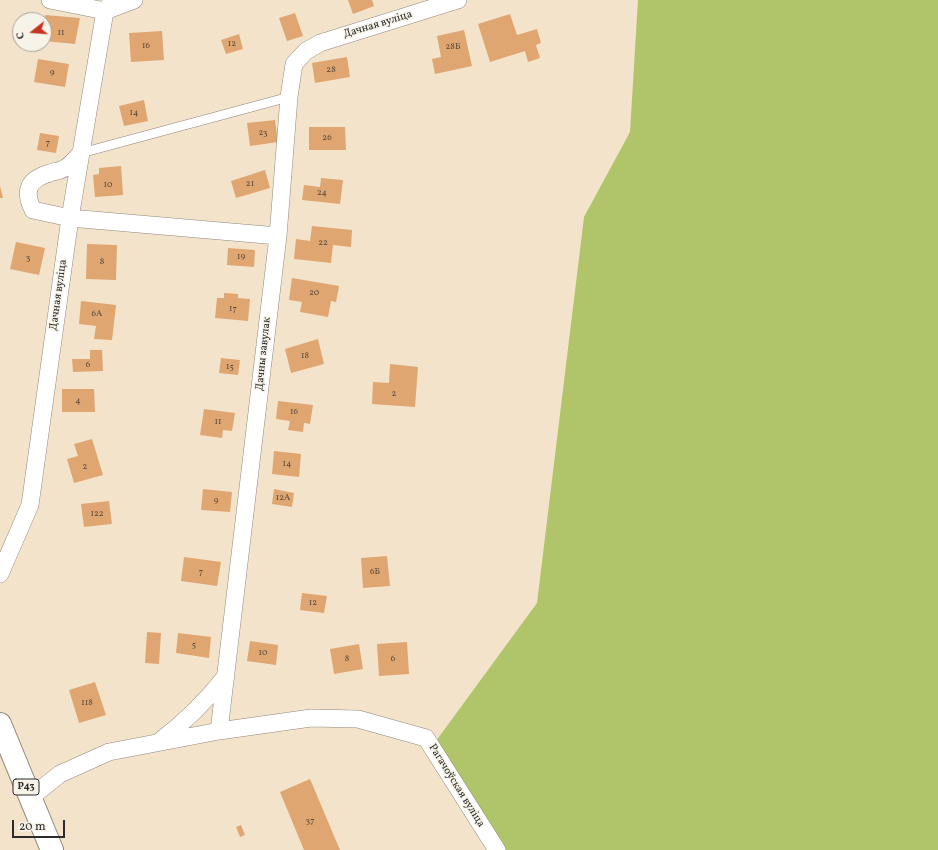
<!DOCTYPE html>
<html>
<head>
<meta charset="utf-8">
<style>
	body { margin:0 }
	#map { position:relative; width:938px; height:850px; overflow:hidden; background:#f4e3cb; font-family:Vollkorn,serif }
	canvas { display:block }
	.north { position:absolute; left:12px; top:12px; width:40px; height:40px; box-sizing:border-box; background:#f7f3e8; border:1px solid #a5a39c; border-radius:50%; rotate:253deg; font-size:11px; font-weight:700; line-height:16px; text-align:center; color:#2b2b2b }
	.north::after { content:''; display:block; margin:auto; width:14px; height:18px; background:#c8321e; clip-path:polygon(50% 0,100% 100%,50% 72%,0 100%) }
	.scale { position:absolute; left:12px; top:820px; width:53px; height:18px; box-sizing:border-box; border:2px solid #2b2b2b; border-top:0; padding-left:5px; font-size:12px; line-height:14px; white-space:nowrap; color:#2b2b2b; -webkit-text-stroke:3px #f7f3e8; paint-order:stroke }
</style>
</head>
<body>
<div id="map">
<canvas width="938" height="850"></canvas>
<div class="north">С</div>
<div class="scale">20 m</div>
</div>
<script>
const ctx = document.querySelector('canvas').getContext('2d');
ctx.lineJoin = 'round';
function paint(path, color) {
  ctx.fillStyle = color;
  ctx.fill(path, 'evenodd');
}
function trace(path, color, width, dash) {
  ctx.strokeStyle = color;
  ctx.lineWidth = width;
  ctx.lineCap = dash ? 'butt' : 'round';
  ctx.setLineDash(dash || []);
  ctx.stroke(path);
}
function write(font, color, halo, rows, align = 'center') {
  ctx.font = font + ' Vollkorn,serif';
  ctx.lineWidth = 3;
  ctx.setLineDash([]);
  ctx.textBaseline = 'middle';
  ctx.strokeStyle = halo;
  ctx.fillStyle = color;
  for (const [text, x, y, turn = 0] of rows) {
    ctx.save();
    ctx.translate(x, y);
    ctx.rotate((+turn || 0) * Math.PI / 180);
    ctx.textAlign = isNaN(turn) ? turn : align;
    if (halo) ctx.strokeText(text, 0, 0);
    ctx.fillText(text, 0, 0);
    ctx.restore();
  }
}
const green = new Path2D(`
	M638 0H938V850H504L436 741 537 603 584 217 630 132Z`);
const building = new Path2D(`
	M348 0H372L374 6 353 14Z
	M295 13 303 36 287 41 279 18Z
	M510 14 517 35 537 29 541 43 536 45 540 58 528 62 525 51 490 62 478 24Z
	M45 15 80 18 75 44 44 41Z
	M464 30 472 66 435 74 432 59 441 57 437 36Z
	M162 31 164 60 131 62 129 33Z
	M239 34 243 49 226 54 221 40Z
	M347 57 350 77 315 83 312 63Z
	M38 59 69 64 65 87 34 82Z
	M144 100 148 121 124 126 119 106Z
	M275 120 278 142 250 146 247 123Z
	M309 127H345L346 150H309Z
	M40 133 59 136 56 153 37 150Z
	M121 166 123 195 95 197 93 175 99 174V168Z
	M265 170 270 188 236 198 231 181Z
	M321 178 343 180 340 204 302 200 304 185 320 187Z
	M0 186 3 198H0Z
	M312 226 352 230 351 247 333 245 331 263 294 259 296 239 310 241Z
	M16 242 45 248 39 275 10 269Z
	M87 244 117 245 116 280 86 279Z
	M228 248 255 250 254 267 227 265Z
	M292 278 339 286 336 302 331 301 328 317 300 312 302 302 289 300Z
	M224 293 238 294V298L250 299 248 321 215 318 217 298H224Z
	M81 301 116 305 112 340 94 339 96 326 79 324Z
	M318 339 324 364 291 373 285 349Z
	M90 350H102L103 371 73 372 72 359H90Z
	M221 358 240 360 238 375 219 373Z
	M390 364 418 367 415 407 372 404 373 382 389 383Z
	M62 389H94L95 412H62Z
	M278 401 313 405 310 424 304 423 303 432 288 430 290 421 276 419Z
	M204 409 235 413 232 431 223 430 222 438 200 435Z
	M92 439 103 475 74 483 67 459 78 456 74 444Z
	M274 451 301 454 299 477 272 474Z
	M203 489 232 492 230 512 201 510Z
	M274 489 294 493 292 507 272 504Z
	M109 501 112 524 84 527 81 504Z
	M387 556 390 586 363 588 361 558Z
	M184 557 221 562 217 586 181 581Z
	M302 593 327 596 324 613 300 610Z
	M147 632 161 633 159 664 145 663Z
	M178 633 211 637 209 658 176 653Z
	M250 641 278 645 276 665 247 661Z
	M407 642 409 674 379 676 377 644Z
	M359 644 363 669 334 674 330 649Z
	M95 682 106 715 79 723 69 690Z
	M310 779 340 850H304L280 792Z
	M241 825 245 835 240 837 236 827Z`);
const service = new Path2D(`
	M81 153 289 97`);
const minor = new Path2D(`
	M50 0 105 11 134 0
	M81 153C76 158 71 165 65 168 61 171 54 171 50 173 29 179 23 190 33 210L70 218 278 236
	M0 574 30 505 70 218 105 11 113 0
	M219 731 311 718 358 719 426 738 497 850
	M160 741C185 722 206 701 226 676
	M31 797 60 774 109 752 219 731 278 236 289 97 294 64 306 51 320 43 458 0`);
const primary = new Path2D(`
	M0 724 52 850`);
const numberNames = [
	["11",61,33],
	["12",232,44],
	["16",146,46],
	["28Б",453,47],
	["28",331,70],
	["9",52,73],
	["14",134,113],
	["23",263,133],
	["26",327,138],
	["7",48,143],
	["21",250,184],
	["10",108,185],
	["24",322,193],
	["22",323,243],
	["19",241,257],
	["3",28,258],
	["8",102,262],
	["20",314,293],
	["17",233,309],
	["6А",97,314],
	["18",305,356],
	["6",88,365],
	["15",230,367],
	["2",394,394],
	["4",78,401],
	["16",294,412],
	["11",218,422],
	["14",287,464],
	["2",85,467],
	["12А",283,498],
	["9",216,501],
	["122",97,514],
	["7",201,572],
	["6Б",375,572],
	["12",313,603],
	["5",194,645],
	["10",263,653],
	["8",347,659],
	["6",393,659],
	["118",87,703],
	["37",310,821]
];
const shields = [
	[26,787,26]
];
const shieldNames = [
	["Р43",26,787]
];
const streetNames = [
	["Дачная вуліца",378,25,-17],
	["Дачная вуліца",59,295,-82],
	["Дачны завулак",264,354,-84],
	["Рагачоўская вуліца",456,786,58]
];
paint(green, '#b0c56a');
paint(building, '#dfa671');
trace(service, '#90877b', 10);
trace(minor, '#90877b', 18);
trace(primary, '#90877b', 24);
trace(service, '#fff', 9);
trace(minor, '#fff', 17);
trace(primary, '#fff', 22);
write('9px', '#584a3c', null, numberNames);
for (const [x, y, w] of shields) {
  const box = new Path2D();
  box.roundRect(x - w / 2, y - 8, w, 16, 3);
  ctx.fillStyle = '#f7f3e8';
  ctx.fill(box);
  trace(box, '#2b2b2b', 1);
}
write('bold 10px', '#2b2b2b', null, shieldNames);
write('11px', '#2b2b2b', '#f7f3e8', streetNames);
</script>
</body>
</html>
